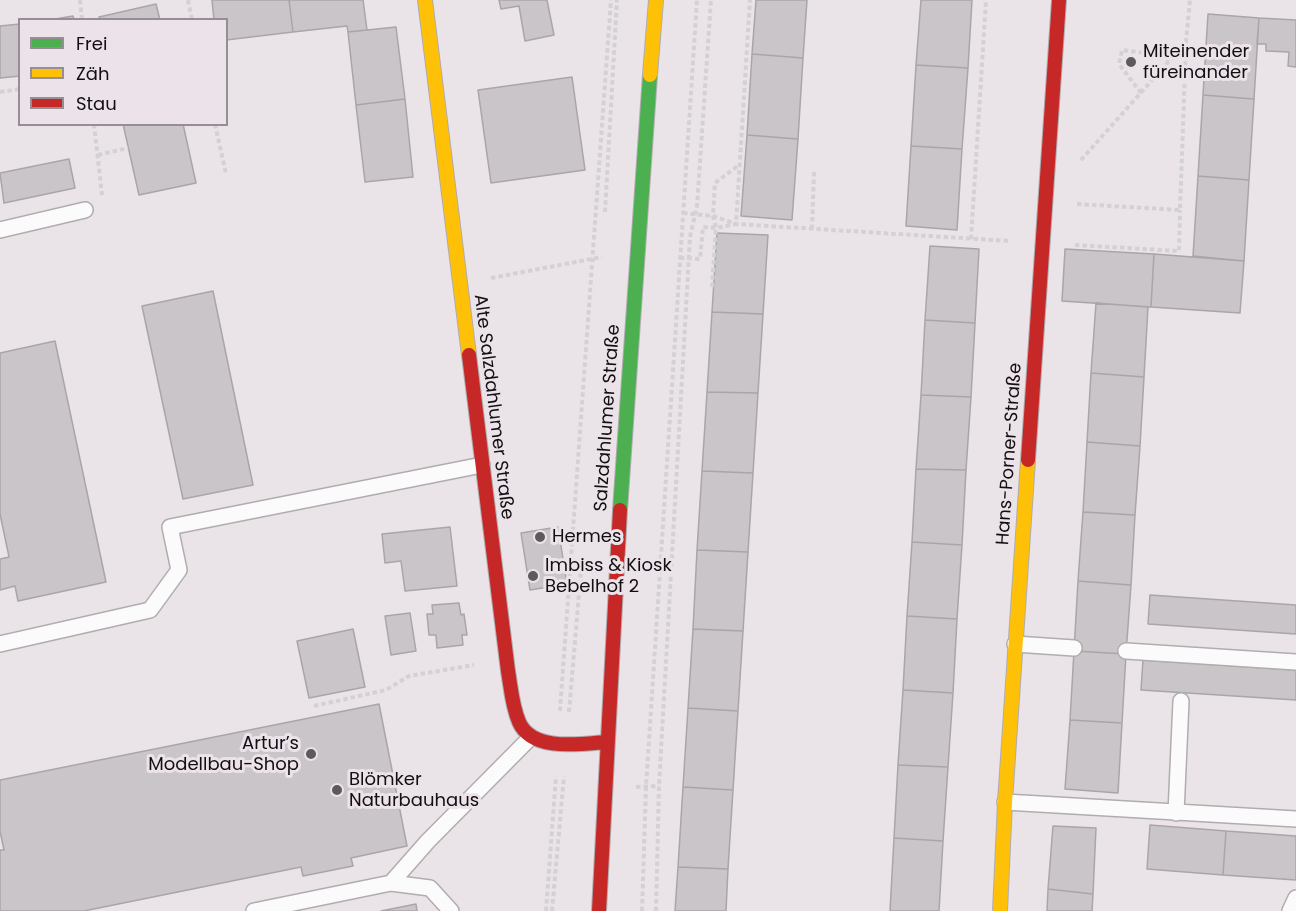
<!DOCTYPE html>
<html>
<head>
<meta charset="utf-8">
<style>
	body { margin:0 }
	#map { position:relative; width:1296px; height:911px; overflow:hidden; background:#eae4e8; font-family:Poppins,sans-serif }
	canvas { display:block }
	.legend { position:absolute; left:18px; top:18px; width:210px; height:108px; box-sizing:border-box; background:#ece2e9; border:2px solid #958e93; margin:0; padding:8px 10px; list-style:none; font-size:18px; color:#120f11 }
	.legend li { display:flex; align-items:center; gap:12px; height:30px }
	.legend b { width:30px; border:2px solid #958e93 }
</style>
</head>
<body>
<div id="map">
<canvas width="1296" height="911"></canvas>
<ul class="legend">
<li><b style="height:8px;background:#4caf50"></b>Frei</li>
<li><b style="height:8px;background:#ffc107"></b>Zäh</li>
<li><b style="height:8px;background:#c62828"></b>Stau</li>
</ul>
</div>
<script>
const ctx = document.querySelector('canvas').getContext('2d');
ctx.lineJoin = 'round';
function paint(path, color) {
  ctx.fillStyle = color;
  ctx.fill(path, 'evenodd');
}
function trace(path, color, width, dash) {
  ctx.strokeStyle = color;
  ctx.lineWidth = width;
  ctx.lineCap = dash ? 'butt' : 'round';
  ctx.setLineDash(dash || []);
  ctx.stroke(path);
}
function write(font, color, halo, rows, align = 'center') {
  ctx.font = font + ' Poppins,sans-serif';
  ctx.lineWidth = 6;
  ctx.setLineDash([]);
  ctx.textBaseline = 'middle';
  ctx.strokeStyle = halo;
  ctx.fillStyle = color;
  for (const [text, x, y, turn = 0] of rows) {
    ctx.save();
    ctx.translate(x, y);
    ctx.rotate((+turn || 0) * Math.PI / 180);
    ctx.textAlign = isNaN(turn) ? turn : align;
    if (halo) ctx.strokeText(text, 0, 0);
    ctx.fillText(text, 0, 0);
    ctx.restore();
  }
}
const building = new Path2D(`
	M212 0H289L293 32 226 40V20H214Z
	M289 0H363L367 30 348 32 347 26 293 32Z
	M499 0H547L554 35 525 41 519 6 501 9Z
	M756 0H807L803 58 752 54Z
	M921 0H972L968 68 916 65Z
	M156 4 160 20H100L99 17Z
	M1208 14 1259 18 1254 99 1203 95Z
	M73 16 74 20H49Z
	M1259 18 1296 20V67L1288 66 1289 52 1266 51V44H1257Z
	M20 24V76L0 78V26Z
	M396 27 405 99 356 105 348 32Z
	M752 54 803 58 798 139 747 135Z
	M916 65 968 68 962 149 911 146Z
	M572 77 585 170 491 183 478 90Z
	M1203 95 1254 99 1249 180 1198 176Z
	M405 99 413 177 365 182 356 105Z
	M123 124H183L196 183 139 195Z
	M747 135 798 139 792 220 741 216Z
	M911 146 962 149 957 230 906 226Z
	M69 159 75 188 4 203 0 173Z
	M1198 176 1249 180 1244 261 1193 256Z
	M717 233 768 235 763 314 712 312Z
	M930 246 979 249 975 323 925 320Z
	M1065 249 1154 254 1151 307 1062 301Z
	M1154 254 1244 261 1240 313 1151 307Z
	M213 291 253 485 183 499 142 306Z
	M1096 303 1148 307 1144 377 1091 373Z
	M712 312 763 314 758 393 707 392Z
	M925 320 975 323 971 397 921 395Z
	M55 341 106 582 18 601 15 586 0 590V559L9 557 0 514V353Z
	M1091 373 1144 377 1140 446 1087 442Z
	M707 392 758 393 753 473 702 471Z
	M921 395 971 397 966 470 916 469Z
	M1087 442 1140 446 1135 515 1083 512Z
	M916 469 966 470 962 545 912 542Z
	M702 471 753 473 748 552 697 550Z
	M1083 512 1135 515 1131 585 1078 581Z
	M450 527 457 586 405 591 401 561 385 563 382 534Z
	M558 527 567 584 530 590 521 533Z
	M912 542 962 545 957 619 907 616Z
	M697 550 748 552 743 631 693 629Z
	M1078 581 1131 585 1126 654 1074 651Z
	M1150 595 1296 605V634L1148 624Z
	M459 603 461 615 464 614 467 635H462L463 645 437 648 436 635H429L427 614H433L432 605Z
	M410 613 416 651 391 655 385 616Z
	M907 616 957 619 953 693 903 690Z
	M353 629 365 687 309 698 297 641Z
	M693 629 743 631 738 711 688 708Z
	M1074 651 1126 654 1122 723 1070 720Z
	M1143 660 1296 670V700L1141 690Z
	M903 690 953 693 948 767 898 765Z
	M379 704 407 846 351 858 353 866 303 876 301 867 84 911H0V850H4L0 831V780Z
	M688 708 738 711 733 790 683 787Z
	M1070 720 1122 723 1118 793 1065 789Z
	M898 765 948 767 943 841 894 838Z
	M683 787 733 790 728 869 678 867Z
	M1150 825 1226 831 1223 875 1147 869Z
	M1053 826 1096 828 1093 894 1048 889Z
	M1226 831 1296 836V880L1223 875Z
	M894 838 943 841 939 911H890Z
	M678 867 728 869 726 911H675Z
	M1048 889 1093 894 1092 911H1047Z
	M416 904 417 911H381Z`);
const path = new Path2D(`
	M80 0 82 20
	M188 0 192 20
	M0 92 20 89
	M1141 93 1119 64 1122 50 1161 55 1169 61
	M94 124 102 195
	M215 124 226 174
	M98 155 128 148
	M1081 160 1186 42 1190 0
	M1077 204 1180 210 1186 42
	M605 212 617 0
	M683 213 713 216 736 224 1010 241
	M812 229 814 172
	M971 239 986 0
	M1075 245 1179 251 1180 210
	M680 258 700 259 703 227 716 228 736 224 750 0
	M491 278 602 257
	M712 287 716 228 713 216 715 183 739 165
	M314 706 386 690 409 676 474 665
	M560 711 611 0
	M569 712 581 570
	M636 787 659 786
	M546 911 556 776
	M552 911 564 776
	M642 911 646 787 697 0
	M656 911 659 786 690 237 697 206 711 0`);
const lane = new Path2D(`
	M0 230 85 210
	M0 644 150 610 179 570 170 527 482 465
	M1015 644 1074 648
	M1126 651 1296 662
	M1005 802 1296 819
	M1176 813 1181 701
	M254 911 391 883
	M451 911 430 888 391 883 428 841 530 738
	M1290 911 1296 898`);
const fast = new Path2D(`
	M620 510 650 75`);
const slow = new Path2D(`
	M425 0 469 355
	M650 75 656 0
	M1000 911 1005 802 1028 460`);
const jam = new Path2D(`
	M469 355 508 671C511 688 512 706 519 722 532 752 580 744 606 742
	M1028 460 1059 0
	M599 911 620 510`);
const markers = [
	[1131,62,6,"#5e5a5c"],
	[540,537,6,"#5e5a5c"],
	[533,576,6,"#5e5a5c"],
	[311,754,6,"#5e5a5c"],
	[337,790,6,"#5e5a5c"]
];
const poiNames = [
	["Miteinender",1143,52],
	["füreinander",1143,73],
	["Hermes",552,537],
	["Imbiss & Kiosk",545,566],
	["Bebelhof 2",545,587],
	["Artur’s",299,744,"right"],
	["Modellbau-Shop",299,765,"right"],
	["Blömker",349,780],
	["Naturbauhaus",349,801]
];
const streetNames = [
	["Alte Salzdahlumer Straße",493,407,83],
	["Salzdahlumer Straße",608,418,-86],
	["Hans-Porner-Straße",1010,454,-86]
];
paint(building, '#c9c5c8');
trace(building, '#a9a5a8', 1.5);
trace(lane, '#b0acaf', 18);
trace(fast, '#b0acaf', 16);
trace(slow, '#b0acaf', 16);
trace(jam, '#b0acaf', 16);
trace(path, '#d3d1d3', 4, [4.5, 3]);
trace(lane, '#fcfbfc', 15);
trace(fast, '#4caf50', 14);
trace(slow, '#ffc107', 14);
trace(jam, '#c62828', 14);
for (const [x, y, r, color] of markers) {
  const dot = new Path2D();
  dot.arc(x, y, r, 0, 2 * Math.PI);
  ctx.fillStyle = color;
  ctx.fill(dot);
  trace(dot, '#ece2e9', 2);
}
write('18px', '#120f11', '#ece2e9', poiNames, 'left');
write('18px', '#120f11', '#ece2e9', streetNames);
</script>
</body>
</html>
